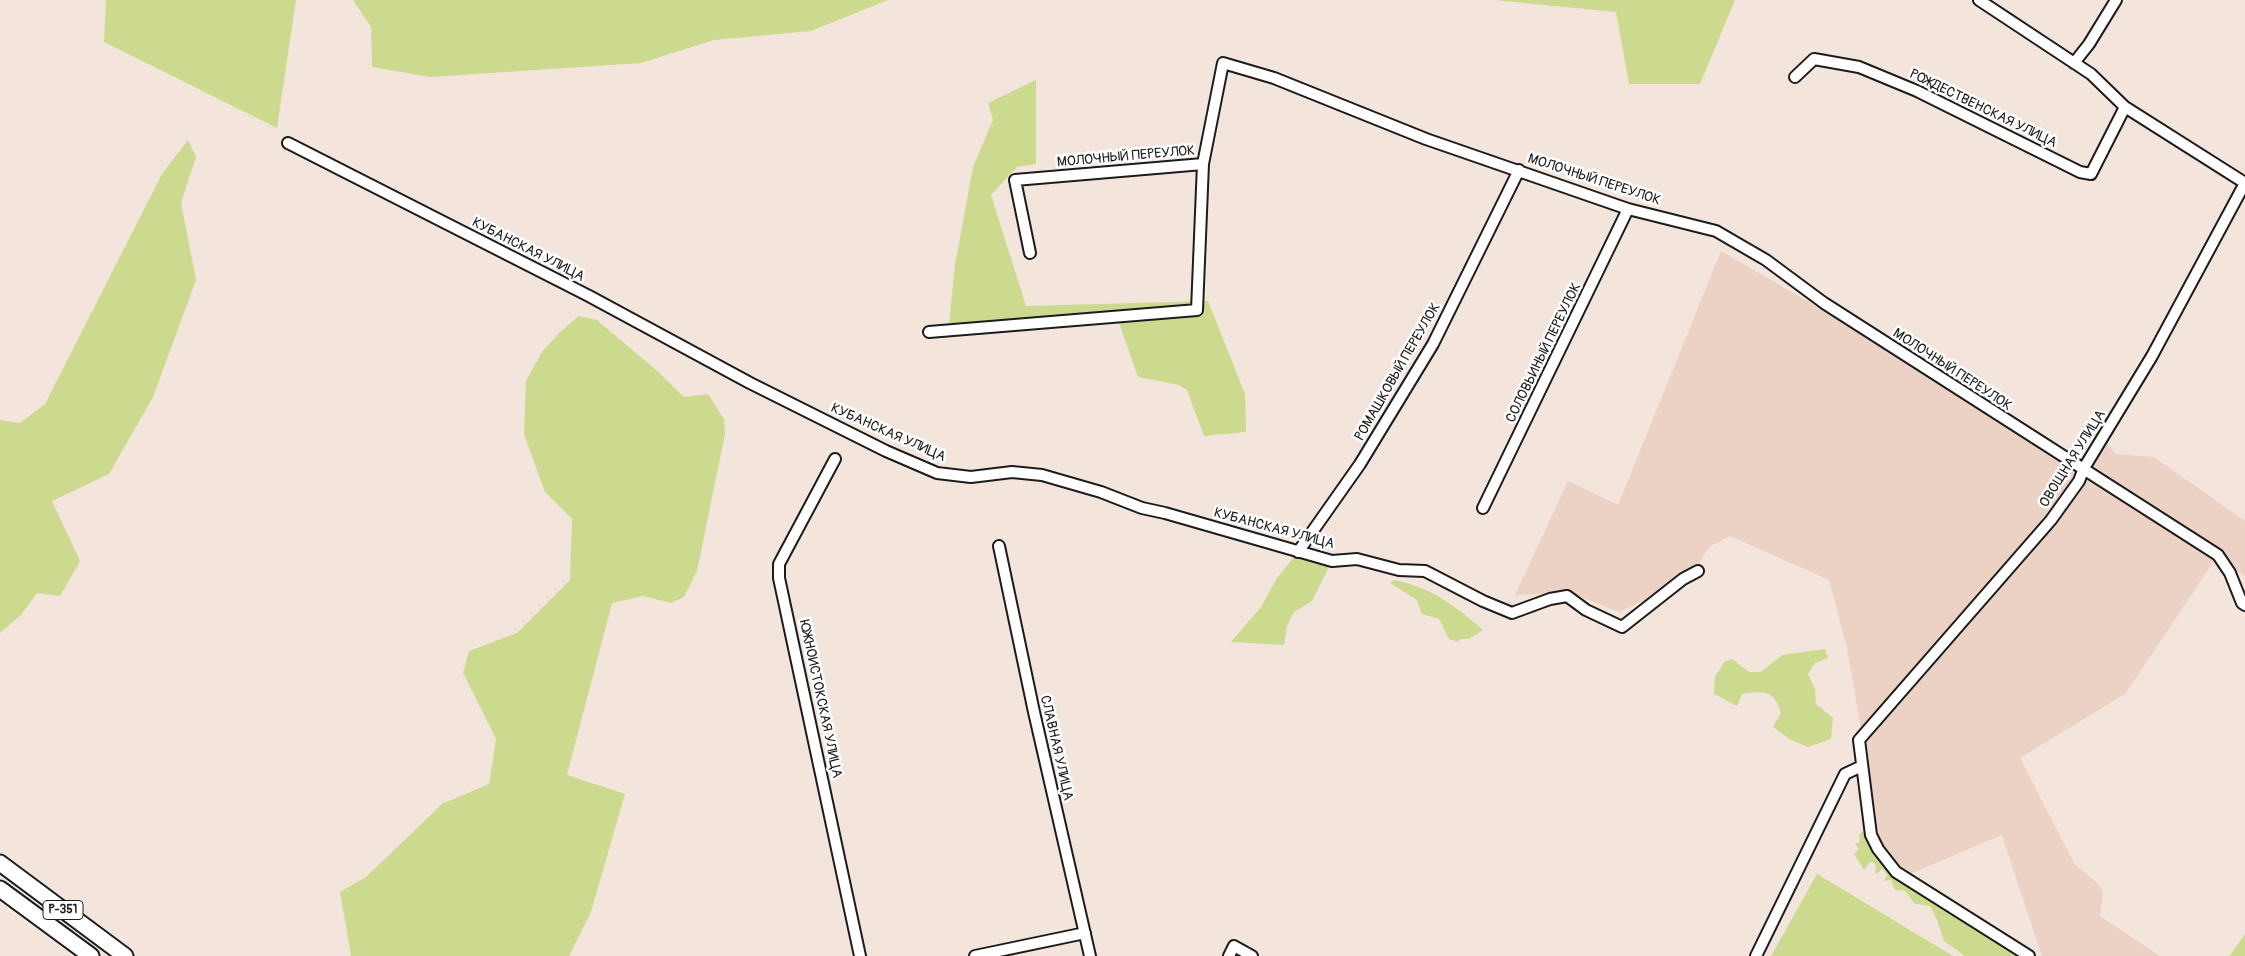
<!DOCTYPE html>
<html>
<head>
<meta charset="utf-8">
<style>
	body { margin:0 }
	canvas { display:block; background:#f4e5dc }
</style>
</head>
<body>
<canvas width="2245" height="956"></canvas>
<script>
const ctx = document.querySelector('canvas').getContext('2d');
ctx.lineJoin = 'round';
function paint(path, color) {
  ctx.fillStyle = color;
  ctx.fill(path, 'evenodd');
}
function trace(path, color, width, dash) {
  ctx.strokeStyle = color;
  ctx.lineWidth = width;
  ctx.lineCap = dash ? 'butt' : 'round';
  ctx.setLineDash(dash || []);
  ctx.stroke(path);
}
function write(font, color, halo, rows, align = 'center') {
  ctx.font = font + ' Pangolin,sans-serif';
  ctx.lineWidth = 5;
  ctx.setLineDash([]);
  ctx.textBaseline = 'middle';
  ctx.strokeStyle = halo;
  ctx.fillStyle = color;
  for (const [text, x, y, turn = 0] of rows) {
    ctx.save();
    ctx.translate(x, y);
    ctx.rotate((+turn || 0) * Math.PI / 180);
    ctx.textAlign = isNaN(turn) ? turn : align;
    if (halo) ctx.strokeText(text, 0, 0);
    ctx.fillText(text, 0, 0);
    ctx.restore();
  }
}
const built = new Path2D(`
	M1721 251 1845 323 2083 474 2107 443 2116 454 2154 457 2245 521V576L2216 558 2125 694 2020 758 2074 863 2098 884 2103 892 2100 916 2160 956H2042L2002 835 1910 874 1886 856 1870 823 1863 741 1847 648 1829 580 1730 536 1709 547 1699 563 1654 596 1619 612 1574 594 1515 595 1568 481 1618 505Z`);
const green = new Path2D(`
	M106 0H296L277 128 104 42Z
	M353 0H888L811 31 714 40 641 63 430 77 372 67 371 27Z
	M1494 0H1735L1700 84H1629L1616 12Z
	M1036 80V164L1017 167 991 195 1026 306 1208 301 1245 394 1246 432 1204 436 1187 390 1179 385 1138 377 1119 323 949 325 955 265 973 167 993 120 988 103Z
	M188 140 196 157 181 203 196 280 153 397 109 474 52 501 80 561 60 596 37 593 21 615 0 633V420L20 423 45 404 162 174Z
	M579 316 597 320 655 369 684 397 708 394 724 419 725 434 697 571 684 597 671 603 643 596 612 603 567 775 625 794 591 912 569 956H351L340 892 366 877 442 804 489 784 496 739 463 673 469 651 517 633 570 580 572 519 545 492 524 434 526 381 542 352 560 332Z
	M1298 552 1332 561 1312 601 1294 612 1287 626 1284 645 1231 642 1261 607 1277 578Z
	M1394 580C1430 587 1456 606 1483 630L1469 639H1460L1458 642 1449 639 1439 619 1422 614 1417 600 1390 583Z
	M1825 649 1828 658 1815 663 1808 674 1815 689 1816 704 1833 718 1831 739 1808 747 1791 740 1773 727 1781 713C1774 689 1764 691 1742 694L1737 706 1714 694 1715 677 1724 662 1732 659 1749 672H1761L1782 655Z
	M1863 831 1893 874 2020 956H1965L1944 941 1937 920 1930 906 1915 904 1905 891 1895 890 1891 880 1883 881 1887 876 1882 868 1877 874 1875 872 1876 866 1874 863 1870 862 1864 870 1854 854 1859 849 1855 844 1860 842 1859 835Z
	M1817 874 1953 956H1771Z
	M2245 934V956H2231L2230 955Z`);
const minor = new Path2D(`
	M1979 0 2091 74 2125 107 2245 183
	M2074 63 2089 44 2116 0
	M1795 77 1814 59 1859 67 1917 91 2080 172 2091 174 2125 107
	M288 143 589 296 750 383 886 451 937 473 971 477 1012 472 1042 475 1101 492 1142 508 1165 513 1332 561 1357 559 1399 570 1425 571 1483 601 1512 613 1550 599 1567 596 1586 610 1622 627 1683 579 1698 571
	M1030 253 1015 180 1203 164 1223 63 1274 78 1426 139 1628 209 1716 231 1766 260 1824 303 2218 555 2230 573 2242 603 2245 605
	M929 332 1197 310 1203 164
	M835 459 779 564V578L860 956
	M1483 508 1628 209
	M999 546 1034 712 1090 956
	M1298 552 1360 464 1433 344 1519 170
	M975 956 1085 933
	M1229 956 1234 946 1252 956
	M1756 956 1845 774 1862 766
	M2029 956 1896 872 1878 849 1871 835 1859 740 2051 520 2079 481 2084 468 2152 356 2245 183`);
const highway = new Path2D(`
	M0 863 125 956
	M0 889 91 956`);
const shields = [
	[63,910,40]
];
const shieldNames = [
	["Р-351",63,910]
];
const streetNames = [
	["РОЖДЕСТВЕНСКАЯ УЛИЦА",1983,109,26],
	["МОЛОЧНЫЙ ПЕРЕУЛОК",1126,157,-5],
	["МОЛОЧНЫЙ ПЕРЕУЛОК",1594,180,18],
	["КУБАНСКАЯ УЛИЦА",528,250,27],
	["СОЛОВЬИНЫЙ ПЕРЕУЛОК",1544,353,-64],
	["МОЛОЧНЫЙ ПЕРЕУЛОК",1952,370,33],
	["РОМАШКОВЫЙ ПЕРЕУЛОК",1398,372,-60],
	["КУБАНСКАЯ УЛИЦА",888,433,24],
	["ОВОЩНАЯ УЛИЦА",2073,459,-58],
	["КУБАНСКАЯ УЛИЦА",1274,529,15],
	["ЮЖНОИСТОКСКАЯ УЛИЦА",820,699,78],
	["СЛАВНАЯ УЛИЦА",1056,748,77]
];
paint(built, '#ecd2c4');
paint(green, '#cbda8e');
trace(minor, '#1c1c1c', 14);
trace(highway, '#1c1c1c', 19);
trace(minor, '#fff', 10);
trace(highway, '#fff', 15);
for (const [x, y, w] of shields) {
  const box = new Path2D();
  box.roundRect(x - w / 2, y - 9.5, w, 19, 4);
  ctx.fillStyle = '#fff';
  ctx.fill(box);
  trace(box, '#1c1c1c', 1);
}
write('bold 12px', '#1c1c1c', null, shieldNames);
write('14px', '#1c1c1c', '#fff', streetNames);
</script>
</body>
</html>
